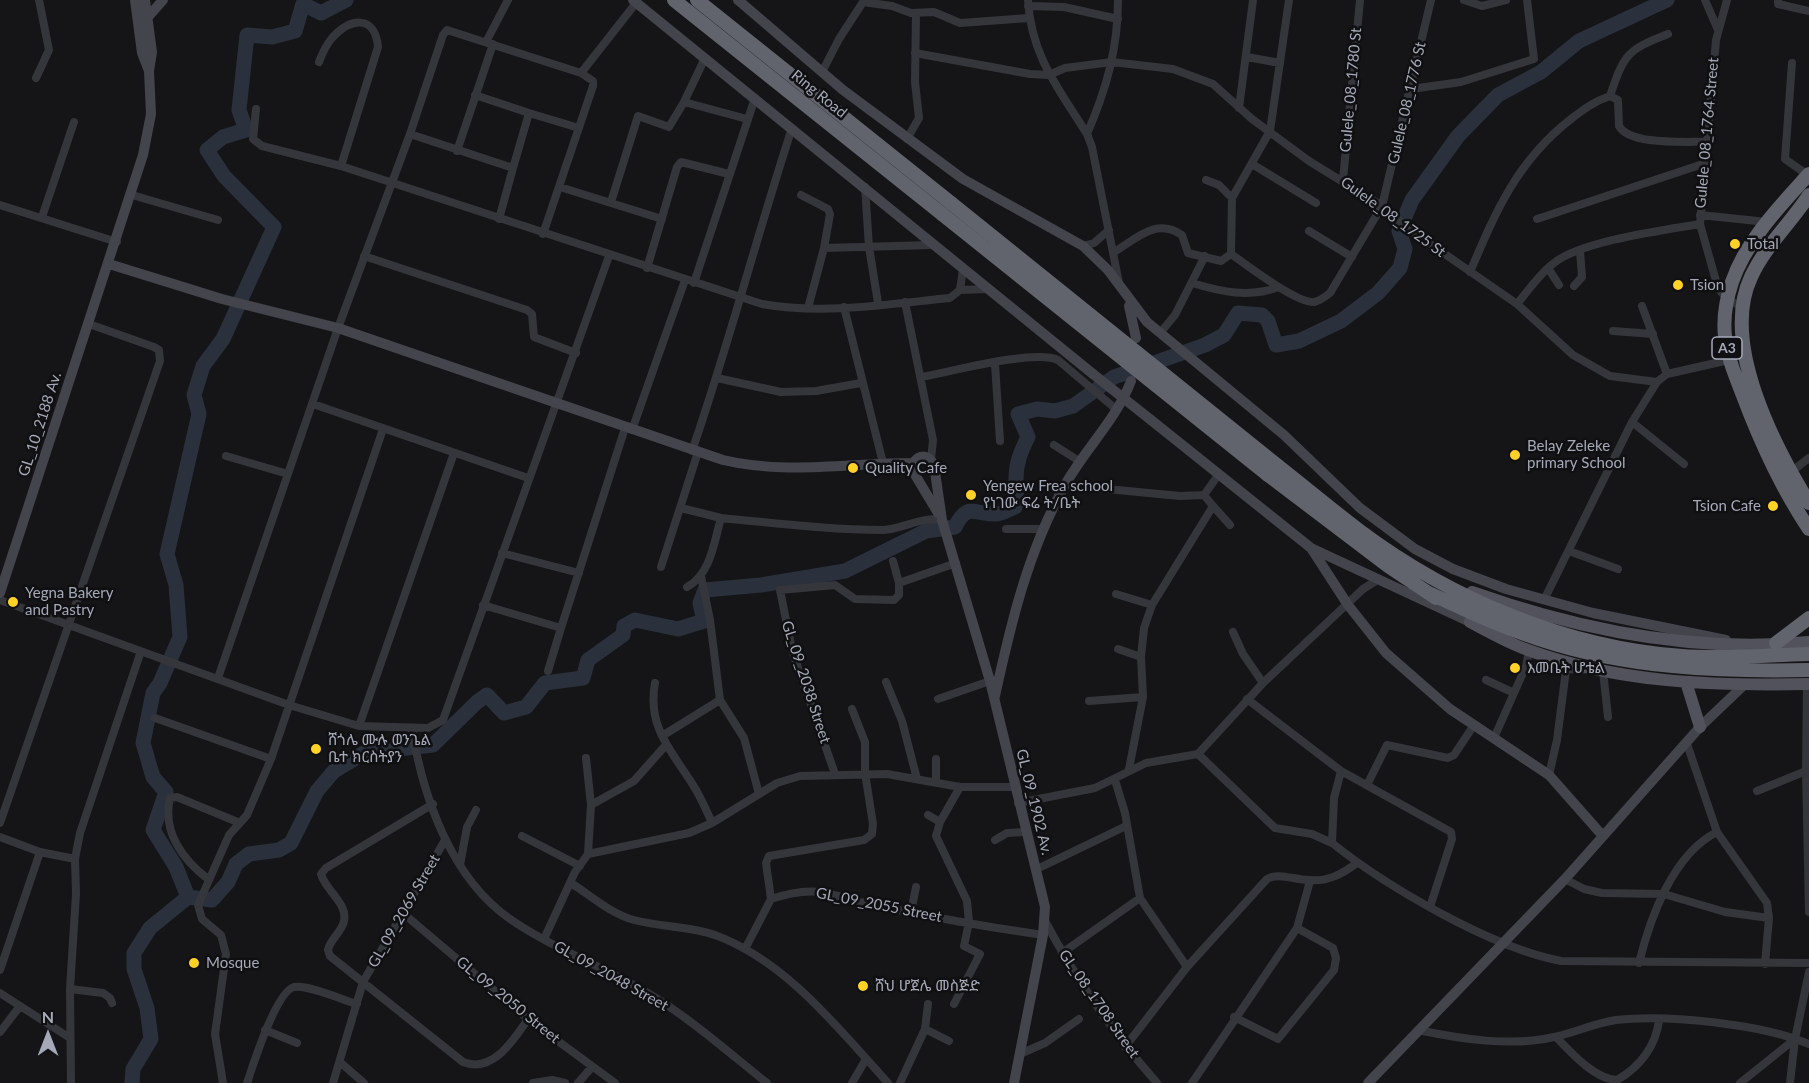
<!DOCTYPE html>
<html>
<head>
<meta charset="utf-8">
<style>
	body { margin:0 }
	#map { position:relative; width:1809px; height:1083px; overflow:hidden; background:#151517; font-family:Lato,sans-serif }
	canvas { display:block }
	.north { position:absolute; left:18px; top:1005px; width:60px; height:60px; -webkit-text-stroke:4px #101012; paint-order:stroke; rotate:0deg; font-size:16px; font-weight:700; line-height:24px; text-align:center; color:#a5a9b8 }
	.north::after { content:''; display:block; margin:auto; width:21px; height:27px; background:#a5a9b8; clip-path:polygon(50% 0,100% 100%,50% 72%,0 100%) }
</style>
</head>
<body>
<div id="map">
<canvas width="1809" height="1083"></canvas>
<div class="north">N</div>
</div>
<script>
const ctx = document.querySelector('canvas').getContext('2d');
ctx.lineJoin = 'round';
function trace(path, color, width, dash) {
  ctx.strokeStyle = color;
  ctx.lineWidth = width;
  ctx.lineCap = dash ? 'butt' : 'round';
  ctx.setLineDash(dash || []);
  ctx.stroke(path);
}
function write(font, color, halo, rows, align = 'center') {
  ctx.font = font + ' Lato,"Noto Sans Ethiopic",sans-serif';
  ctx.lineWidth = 5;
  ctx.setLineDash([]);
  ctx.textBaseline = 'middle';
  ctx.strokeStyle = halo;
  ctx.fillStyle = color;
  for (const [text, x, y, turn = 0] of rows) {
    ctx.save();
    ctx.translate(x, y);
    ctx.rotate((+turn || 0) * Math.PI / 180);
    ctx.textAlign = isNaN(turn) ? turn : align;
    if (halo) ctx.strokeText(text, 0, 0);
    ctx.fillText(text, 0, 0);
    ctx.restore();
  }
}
const river = new Path2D(`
	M188 897 176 867 153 830 166 792 153 777 143 743 153 693 160 683 180 637 176 585 167 554 199 414 194 395 203 366 223 339 274 227 224 176 207 150 223 137 246 130 239 110 247 35 272 37 295 31 303 4 321 13 346 0
	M132 1083 133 1069 151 1039 147 1008 134 969V953L150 928 188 897 212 900 228 882 236 864 249 854 279 850 291 843 317 791 334 771 364 753 433 745 477 702 487 695 504 713 526 707 545 683 583 678 588 660 623 635 624 626 635 620 678 629 704 621 700 603 705 590 761 585 845 571 926 531 955 527C968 501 974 515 996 514 1002 514 1009 509 1015 507 1018 496 1015 489 1016 478 1016 463 1021 451 1028 437L1018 414 1037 409 1055 411 1073 406 1114 377 1205 345 1224 335 1238 313 1262 315 1268 321 1276 345 1299 341 1341 321 1378 293 1400 268 1405 249 1399 231 1412 200 1458 136 1498 95 1541 72 1579 41 1667 0`);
const street = new Path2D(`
	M1028 0C1031 56 1059 89 1087 134L1092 147 1119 283
	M1464 0 1482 6 1506 0
	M1705 0 1718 30
	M1727 0 1716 40 1700 224 1718 288 1727 299 1742 307
	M1778 0V4L1809 11
	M1028 6 1064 7 1118 19
	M486 42 508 0
	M915 53 1030 74 1049 75 1065 68 1112 62 1173 69 1213 84 1252 119 1309 161 1382 206 1416 234 1517 304 1573 355 1610 376 1657 382 1667 374 1729 360
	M1247 57 1280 63
	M319 62C322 54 326 45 332 38 350 18 375 14 378 47L341 166
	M1792 63 1785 159 1809 176
	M822 72 839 39 863 2 892 6 911 13 934 12 960 23 1029 18
	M581 73 636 3
	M36 78 49 50 39 0
	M1411 89 1461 82 1534 59 1527 0
	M475 95 529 113
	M1610 96 1618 100 1619 126C1630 146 1687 141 1708 142
	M1610 96C1624 54 1627 50 1668 34
	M684 102 705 58
	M1239 108 1253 0
	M256 109 253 139 262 146 341 166 762 304C823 315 889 304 950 298L960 290 989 289
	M410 134 513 168 529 113 579 128
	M1087 134C1106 90 1118 49 1118 0
	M907 139 919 118 915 82 916 13
	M457 151 493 44
	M1252 164 1316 203
	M1206 180 1219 185 1232 198
	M1343 180 1360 0
	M560 187 662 219
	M865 187 869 247 878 303
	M132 195 218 220
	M801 195 828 209 830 214 824 248
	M611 202 638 116 669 127 684 102 747 119
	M0 205 117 242
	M1700 215 1767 222
	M42 217 74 122
	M499 219 513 168
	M1537 219 1703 164
	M1309 231 1352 257
	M1083 246 1094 243 1109 230
	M1114 252C1136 239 1156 217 1182 235L1188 253 1221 261 1231 254
	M1231 254C1247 265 1296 303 1314 302 1320 301 1325 297 1330 293L1382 206 1431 0
	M1231 254 1232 198 1270 131 1289 0
	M364 256 527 310 532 314 534 337 576 353
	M647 268 677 167 681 162 729 174
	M1548 268 1559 285
	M1470 272C1496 211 1517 161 1571 119 1584 109 1595 101 1610 96
	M694 283 755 98
	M1192 283C1222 292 1249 298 1279 287
	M1574 286 1582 277 1580 251
	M960 290 963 269
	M905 302 933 440 931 459
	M1517 304C1528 291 1540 273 1554 263 1581 241 1664 230 1700 224
	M1642 306 1667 374
	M844 307 883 463
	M808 308 824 248 932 245
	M1613 331 1653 334
	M1160 333 1175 315 1205 256
	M995 364 1000 441
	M921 377C950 372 1034 349 1058 360L1117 410
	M717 378 781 392 816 391 861 383
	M313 404 528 478
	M1632 422 1684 464
	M632 430 685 280
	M1054 445 1079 461
	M692 451C729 344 757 235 792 128
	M226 456 288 474
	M1791 472 1809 458
	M1065 485 1180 496 1204 495 1213 506
	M1204 495 1219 474
	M681 508 721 518
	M1006 529H1043
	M1569 551 1618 569
	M502 553 579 573
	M893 561 899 583
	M661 567 698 452
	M701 576 710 620 720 700 744 738 759 794
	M687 587C711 574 714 542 721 518 775 523 829 530 883 530 903 529 922 516 942 520
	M1116 594 1152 605
	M0 600 289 705 359 726 428 728 443 720 609 256
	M1544 600 1632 422 1657 382
	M483 605 561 628 625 428
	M1233 632 1243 654 1263 683
	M1118 649 1141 657
	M1526 666 1582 670
	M548 671 561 628
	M1600 671H1603L1608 717
	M218 678 338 328 410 134 443 35 447 30 581 73 593 81V86L543 234
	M1486 680 1514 693
	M886 682 902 721 917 779
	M655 683C647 727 671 750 693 785 701 797 706 810 712 823
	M1807 684 1806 771 1809 912
	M938 699 990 681
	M1247 699 1341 771 1451 832 1452 839 1430 907
	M1089 701 1143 697
	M155 718 271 759 383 429
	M359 726 454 453
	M412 729C423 797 451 878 510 919 552 948 602 966 646 992 689 1017 728 1052 767 1083
	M662 736 720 700
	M1494 738 1526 666 1529 651
	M1687 744 1717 832 1767 903 1769 918 1765 964
	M1198 754 1275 828 1312 834 1332 843 1334 798 1341 771
	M936 759V782
	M1129 769 1143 697 1141 657 1144 628 1152 605 1213 506 1230 525
	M835 774 792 650 780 590 835 585 855 599 894 600 899 595V583L956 563
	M1549 775 1557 740 1566 670
	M1115 780 1125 813 1140 898 1187 967
	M1367 785 1387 745 1448 758 1454 755 1474 725
	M1757 791 1806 771
	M1018 803 1095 788 1146 763 1198 754 1263 683 1363 589 1379 579
	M433 804 326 868 321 874C325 890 348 903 344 921 342 932 330 939 328 950L330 956 463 1062C493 1074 514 1039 528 1019
	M591 805 634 781 665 746
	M928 815 940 822
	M0 823 160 361 159 350 154 347 89 324
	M522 836 580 866
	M0 837 40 852 75 859 80 833 141 651
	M995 840 1007 833 1025 832
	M1332 843C1387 887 1492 948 1561 961L1809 963
	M588 854 689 833 712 823 777 783 800 776 887 774 960 787H1014
	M460 865 467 827 476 810
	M1035 870 1126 826
	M208 879C183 860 162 832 170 798L177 797 240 823
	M1565 879 1584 889 1602 893 1664 894 1725 912 1769 918
	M571 883C590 895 611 914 634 920 660 927 690 926 715 935 786 961 838 1028 888 1083
	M771 899 766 863 769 856 864 840 872 834 873 824 865 773V742L852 709
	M911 912 916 887
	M404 914 528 1019 615 1083
	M1045 921C1076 979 1114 1034 1157 1083
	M544 939 575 872 588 854 591 805 586 758
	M745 949 771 899C820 883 829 896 874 905 930 917 987 927 1043 935
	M1062 953 1140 898
	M1639 963C1650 918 1673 854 1717 832
	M0 970 40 852
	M70 989 103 993 110 998 112 1003
	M0 993 70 1038
	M954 1004 980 954 964 946 969 922 967 901 936 836 940 822 960 787
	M1234 1017 1278 1039 1334 970 1336 958 1333 948 1297 928
	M925 1029 928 1004
	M265 1030 297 1043
	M1418 1030C1461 1039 1511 1047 1554 1037 1575 1033 1594 1023 1616 1020 1667 1014 1761 1024 1809 1044
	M0 1032 20 1006
	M1556 1037C1571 1052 1594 1079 1617 1080 1640 1067 1656 1046 1659 1020
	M1125 1047 1187 967 1267 879C1278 872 1295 880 1309 880 1328 882 1342 874 1357 863
	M1020 1054 1045 1043 1079 1019
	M341 1063 364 1083
	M71 1083 70 989 76 894 75 859
	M223 1083 215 1034 226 954 221 935 202 919 198 905 229 835 247 815 271 759
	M247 1083C253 1065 276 992 294 987 307 984 343 1000 357 1004
	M333 1083 363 982 445 840
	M533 1083 552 1080 565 1083
	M578 1083 592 1067
	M852 1083 866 1059
	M900 1083 925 1029 949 1041
	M1192 1083 1297 928 1310 881
	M1740 1083 1795 1039
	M1790 1083 1795 1039 1809 972`);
const secondary = new Path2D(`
	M135 0 142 53 149 71
	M633 0 1093 374
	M738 0 843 90 963 179 1083 246 1108 270 1147 322 1284 435 1360 508 1415 549 1453 569 1506 589 1593 613 1726 640
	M148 17 163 0
	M109 264 222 299 338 328 723 460C786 475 849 463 913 463
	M1129 306 1136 338
	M1151 420 1311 548 1470 622
	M913 463C920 454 928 454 934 465L942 520 990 681 1045 907 1043 935 1014 1083
	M913 463 914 473 938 513
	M1311 548 1348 605 1386 653 1450 709 1549 775 1602 835
	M0 593 143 155 151 114 149 71 152 52 145 0
	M995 696C1011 623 1028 551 1065 485 1085 449 1116 420 1131 381
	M1368 1083 1565 879 1700 727 1743 686`);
const primary = new Path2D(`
	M1472 592C1579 630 1694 653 1809 642
	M1470 622C1489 632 1508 643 1528 650 1618 683 1714 686 1809 684
	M1686 682 1700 727`);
const highway = new Path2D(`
	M674 0 942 214
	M697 0 951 203
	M1809 174C1780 206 1746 241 1732 282 1726 300 1723 318 1725 336 1727 356 1735 375 1742 393 1760 441 1780 486 1809 529
	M1809 195C1791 223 1765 246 1751 277 1720 343 1774 446 1809 503
	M1278 466C1305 487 1332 510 1360 531 1451 599 1567 648 1682 656 1724 659 1767 655 1809 654
	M1268 475 1388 566 1436 598
	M1429 593C1465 610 1501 627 1539 639 1626 668 1718 672 1809 670
	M1776 643 1809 618`);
const secondaryBridge = new Path2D(`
	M1093 374 1151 420`);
const highwayBridge = new Path2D(`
	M951 203 1278 466
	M942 214 1268 475`);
const markers = [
	[1735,244,6,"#ffd225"],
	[1678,285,6,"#ffd225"],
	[1515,455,6,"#ffd225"],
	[853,468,6,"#ffd225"],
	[971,495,6,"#ffd225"],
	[1773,506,6,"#ffd225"],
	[13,602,6,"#ffd225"],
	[1515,668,6,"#ffd225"],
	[316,749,6,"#ffd225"],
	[194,963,6,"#ffd225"],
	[863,986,6,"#ffd225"]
];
const shields = [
	[1727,348,30]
];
const shieldNames = [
	["A3",1727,348]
];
const streetNames = [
	["Gulele_08_1780 St",1351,90,-85],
	["Ring Road",819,94,39],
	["Gulele_08_1776 St",1407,103,-77],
	["Gulele_08_1764 Street",1707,133,-85],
	["Gulele_08_1725 St",1393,217,36],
	["GL_10_2188 Av.",40,424,-72],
	["GL_09_2038 Street",806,682,72],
	["GL_09_1902 Av.",1034,802,76],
	["GL_09_2055 Street",879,905,11],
	["GL_09_2069 Street",404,911,-60],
	["GL_09_2048 Street",611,976,29],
	["GL_09_2050 Street",508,1000,39],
	["GL_08_1708 Street",1099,1004,55]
];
const poiNames = [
	["Total",1747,244],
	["Tsion",1690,285],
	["Belay Zeleke",1527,446],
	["primary School",1527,463],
	["Quality Cafe",865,468],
	["Yengew Frea school",983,486],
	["የነገው ፍሬ ት/ቤት",983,503],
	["Tsion Cafe",1761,506,"right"],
	["Yegna Bakery",25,593],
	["and Pastry",25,610],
	["እመቤት ሆቴል",1527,668],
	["ሸጎሌ ሙሉ ወንጌል",328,740],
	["ቤተ ክርስትያን",328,757],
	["Mosque",206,963],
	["ሸህ ሆጀሌ መስጅድ",875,986]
];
trace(river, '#2a313c', 15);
trace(street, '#35363c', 8);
trace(secondary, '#43444c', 10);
trace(primary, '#51525b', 12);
trace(highway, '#61636d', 14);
trace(secondaryBridge, '#43444c', 10);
trace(highwayBridge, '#61636d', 14);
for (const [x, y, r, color] of markers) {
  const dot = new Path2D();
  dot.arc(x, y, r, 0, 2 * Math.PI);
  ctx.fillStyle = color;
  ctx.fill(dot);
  trace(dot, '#101012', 2);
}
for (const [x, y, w] of shields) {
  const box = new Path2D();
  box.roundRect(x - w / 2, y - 11, w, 22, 4.5);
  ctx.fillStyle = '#101012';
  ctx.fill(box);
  trace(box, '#a5a9b8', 1.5);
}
write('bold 14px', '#a5a9b8', null, shieldNames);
write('15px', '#a5a9b8', '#101012', streetNames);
write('15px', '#a5a9b8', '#101012', poiNames, 'left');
</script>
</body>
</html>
